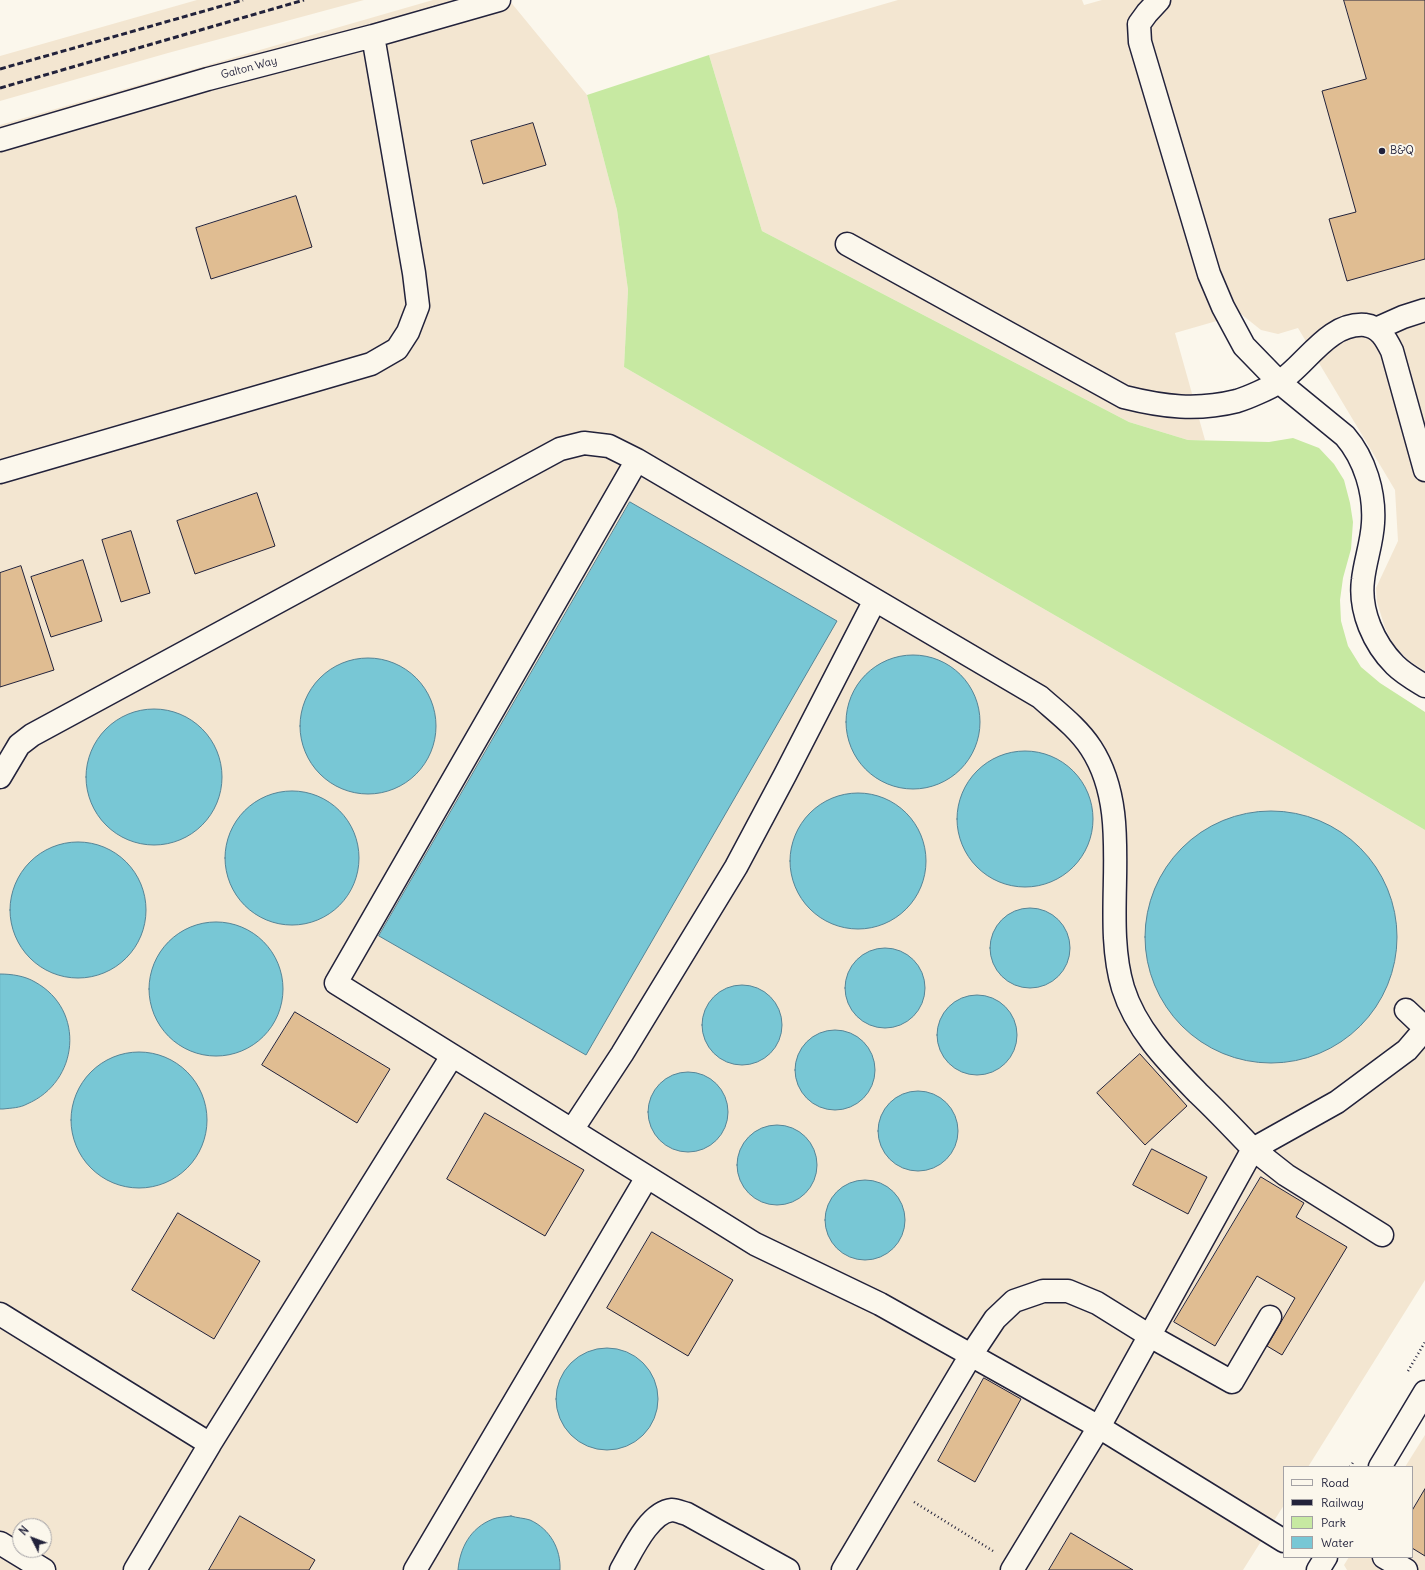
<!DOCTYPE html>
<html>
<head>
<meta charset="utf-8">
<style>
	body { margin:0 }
	#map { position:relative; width:1425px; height:1570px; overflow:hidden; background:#fbf7ec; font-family:Delius,sans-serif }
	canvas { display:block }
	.legend { position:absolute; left:1283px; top:1466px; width:130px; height:92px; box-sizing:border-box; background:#fbf7ec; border:1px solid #a4a2a5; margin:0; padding:5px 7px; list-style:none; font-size:12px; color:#22223b }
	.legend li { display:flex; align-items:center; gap:8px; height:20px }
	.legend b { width:20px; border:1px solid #a4a2a5 }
	.north { position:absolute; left:12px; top:1518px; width:40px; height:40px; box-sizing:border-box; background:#fbf7ec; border:1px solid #a4a2a5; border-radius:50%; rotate:312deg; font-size:11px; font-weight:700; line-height:16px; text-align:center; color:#22223b }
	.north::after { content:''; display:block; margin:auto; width:14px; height:18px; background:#22223b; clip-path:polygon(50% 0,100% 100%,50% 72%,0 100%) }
</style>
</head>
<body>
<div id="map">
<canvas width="1425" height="1570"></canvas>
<ul class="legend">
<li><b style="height:5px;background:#fbf7ec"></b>Road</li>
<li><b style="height:5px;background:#22223b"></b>Railway</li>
<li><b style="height:11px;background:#c7e9a2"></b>Park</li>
<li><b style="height:11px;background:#78c7d5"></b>Water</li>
</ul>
<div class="north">N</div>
</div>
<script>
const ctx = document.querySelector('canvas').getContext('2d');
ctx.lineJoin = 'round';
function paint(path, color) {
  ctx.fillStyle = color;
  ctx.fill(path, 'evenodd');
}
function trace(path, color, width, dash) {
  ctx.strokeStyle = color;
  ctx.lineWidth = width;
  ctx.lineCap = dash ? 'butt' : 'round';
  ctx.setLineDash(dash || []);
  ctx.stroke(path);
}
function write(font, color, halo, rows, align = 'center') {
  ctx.font = font + ' Delius,sans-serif';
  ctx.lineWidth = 4;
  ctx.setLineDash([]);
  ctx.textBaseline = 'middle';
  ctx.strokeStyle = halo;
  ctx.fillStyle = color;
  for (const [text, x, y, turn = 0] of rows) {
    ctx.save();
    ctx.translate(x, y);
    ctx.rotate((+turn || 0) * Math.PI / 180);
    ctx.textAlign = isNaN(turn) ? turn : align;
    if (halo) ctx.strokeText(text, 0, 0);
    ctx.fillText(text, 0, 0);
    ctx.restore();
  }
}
const built = new Path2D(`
	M197 0H364L168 53 0 101V56Z
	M433 0H509L587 95 617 210 628 290 624 367 1273 741 1425 830V1280L1308 1467H1284V1505L1243 1570H0V125ZM20 1526H44V1550H20Z
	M898 0H1082L1084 5 1102 0H1425V671L1408 660 1393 644 1385 628 1377 602 1376 588 1398 541 1395 490 1298 328 1278 334 1261 330 1241 314 1175 333 1205 440H1188L1129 422 762 231 709 55Z
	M1425 1435V1570H1347L1344 1565 1349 1557H1412V1467H1405Z`);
const green = new Path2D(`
	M709 55 762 231 1129 422 1188 440 1269 442 1293 438 1319 448 1334 464 1344 480 1350 503 1353 522 1351 549 1343 578 1340 600 1341 621 1348 646 1361 667 1380 683 1425 712V830L1273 741 624 367 628 290 617 210 587 95Z`);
const water = new Path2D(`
	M630 502 837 621 586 1055 379 936Z
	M846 722a67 67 0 1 1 134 0a67 67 0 1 1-134 0Z
	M300 726a68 68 0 1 1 136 0a68 68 0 1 1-136 0Z
	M86 777a68 68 0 1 1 136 0a68 68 0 1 1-136 0Z
	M957 819a68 68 0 1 1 136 0a68 68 0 1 1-136 0Z
	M225 858a67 67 0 1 1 134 0a67 67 0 1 1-134 0Z
	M790 861a68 68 0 1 1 136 0a68 68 0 1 1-136 0Z
	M1145 937a126 126 0 1 1 252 0a126 126 0 1 1-252 0Z
	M10 910a68 68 0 1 1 136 0a68 68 0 1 1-136 0Z
	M990 948a40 40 0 1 1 80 0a40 40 0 1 1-80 0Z
	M149 989a67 67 0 1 1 134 0a67 67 0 1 1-134 0Z
	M845 988a40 40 0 1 1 80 0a40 40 0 1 1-80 0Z
	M0 974C12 974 25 976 35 982 86 1010 79 1082 27 1104 20 1108 11 1108 3 1109H0Z
	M702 1025a40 40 0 1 1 80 0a40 40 0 1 1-80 0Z
	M937 1035a40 40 0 1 1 80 0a40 40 0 1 1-80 0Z
	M795 1070a40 40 0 1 1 80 0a40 40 0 1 1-80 0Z
	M71 1120a68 68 0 1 1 136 0a68 68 0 1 1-136 0Z
	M648 1112a40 40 0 1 1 80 0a40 40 0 1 1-80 0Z
	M878 1131a40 40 0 1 1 80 0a40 40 0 1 1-80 0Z
	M737 1165a40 40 0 1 1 80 0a40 40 0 1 1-80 0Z
	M825 1220a40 40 0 1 1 80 0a40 40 0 1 1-80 0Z
	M556 1399a51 51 0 1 1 102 0a51 51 0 1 1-102 0Z
	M511 1516C517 1518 524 1518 530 1520 550 1529 561 1549 560 1570H458C460 1548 470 1528 493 1519 498 1517 506 1517 511 1516Z`);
const building = new Path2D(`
	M1344 0H1425V259L1347 281 1329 219 1356 212 1322 91 1366 79Z
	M533 123 546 165 483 184 471 141Z
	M296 196 312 247 211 279 196 228Z
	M257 493 275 546 195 574 177 521Z
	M131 531 150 593 121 602 102 540Z
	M83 560 102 621 51 637 31 577Z
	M21 566 54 670 0 687V573Z
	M295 1012 390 1069 357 1123 262 1065Z
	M1140 1054 1187 1106 1145 1145 1097 1093Z
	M485 1113 584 1170 545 1236 447 1179Z
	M1152 1149 1207 1177 1188 1214 1133 1185Z
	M1261 1177 1304 1203 1296 1217 1347 1247 1282 1355 1267 1346 1295 1298 1257 1276 1215 1346 1174 1322Z
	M178 1213 260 1261 214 1339 132 1290Z
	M652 1232 733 1280 688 1356 607 1308Z
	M984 1378 1021 1399 975 1482 938 1461Z
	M1425 1489V1556L1412 1548V1511Z
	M240 1516 315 1560 309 1570H209Z
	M1071 1533 1133 1570H1049Z`);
const path = new Path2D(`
	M1408 1371 1425 1342
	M1350 1467 1354 1461
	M914 1502 993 1551`);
const minor = new Path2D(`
	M1159 0 1147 13 1139 24 1140 42 1209 274 1223 307 1244 346 1279 382 1345 436C1365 459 1375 493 1373 523 1372 543 1365 561 1363 580 1359 611 1374 644 1395 665 1404 674 1415 680 1425 686
	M0 140 208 79 373 36 499 0
	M847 244 1124 397C1164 407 1197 411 1237 401 1247 398 1270 388 1279 382 1306 365 1328 322 1365 325 1380 327 1386 339 1392 351L1425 470
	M1376 329 1403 317 1425 310
	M637 460 336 983 755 1244 880 1304 1099 1427 1284 1541
	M0 472 371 364 397 349 408 332 418 306 414 273 373 36
	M0 777 19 745 32 735 560 449 584 443 609 446 637 460 1040 697C1058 713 1078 728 1091 748 1136 817 1100 912 1123 988 1136 1030 1168 1062 1198 1093 1217 1111 1235 1130 1253 1149L1099 1427 1012 1570
	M1406 1010 1425 1028
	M572 1130 622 1054 736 867 785 775 875 600
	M1382 1235 1286 1175 1253 1149 1337 1102 1407 1050 1425 1029
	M0 1314 210 1444 452 1056
	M1380 1467 1425 1392
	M0 1543 44 1570
	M1384 1557 1406 1570
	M135 1570 210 1444
	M415 1570 647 1177
	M621 1570C631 1553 649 1512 672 1510 676 1510 683 1513 687 1514L788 1570
	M843 1570 971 1355 995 1319 1014 1301 1043 1291H1068L1097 1303 1150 1336 1232 1382 1270 1317
	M1318 1570 1326 1557`);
const rail = new Path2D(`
	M0 69 243 0
	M0 88 304 0`);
const markers = [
	[1382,151,4,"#22223b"]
];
const streetNames = [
	["Galton Way",249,68,-15]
];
const poiNames = [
	["B&Q",1390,151]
];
paint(built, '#f3e6d1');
paint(green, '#c7e9a2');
paint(water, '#78c7d5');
trace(water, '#568597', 1);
paint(building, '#e0bd92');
trace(building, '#22223b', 1);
trace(minor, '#22223b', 25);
trace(path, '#22223b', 2.5, [1, 3]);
trace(minor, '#fbf7ec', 22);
trace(rail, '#22223b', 3, [6, 3]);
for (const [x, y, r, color] of markers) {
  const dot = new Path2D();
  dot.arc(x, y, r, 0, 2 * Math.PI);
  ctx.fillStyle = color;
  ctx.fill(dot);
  trace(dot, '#fbf7ec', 1.5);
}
write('11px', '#22223b', '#fbf7ec', streetNames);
write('11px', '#22223b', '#fbf7ec', poiNames, 'left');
</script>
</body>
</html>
